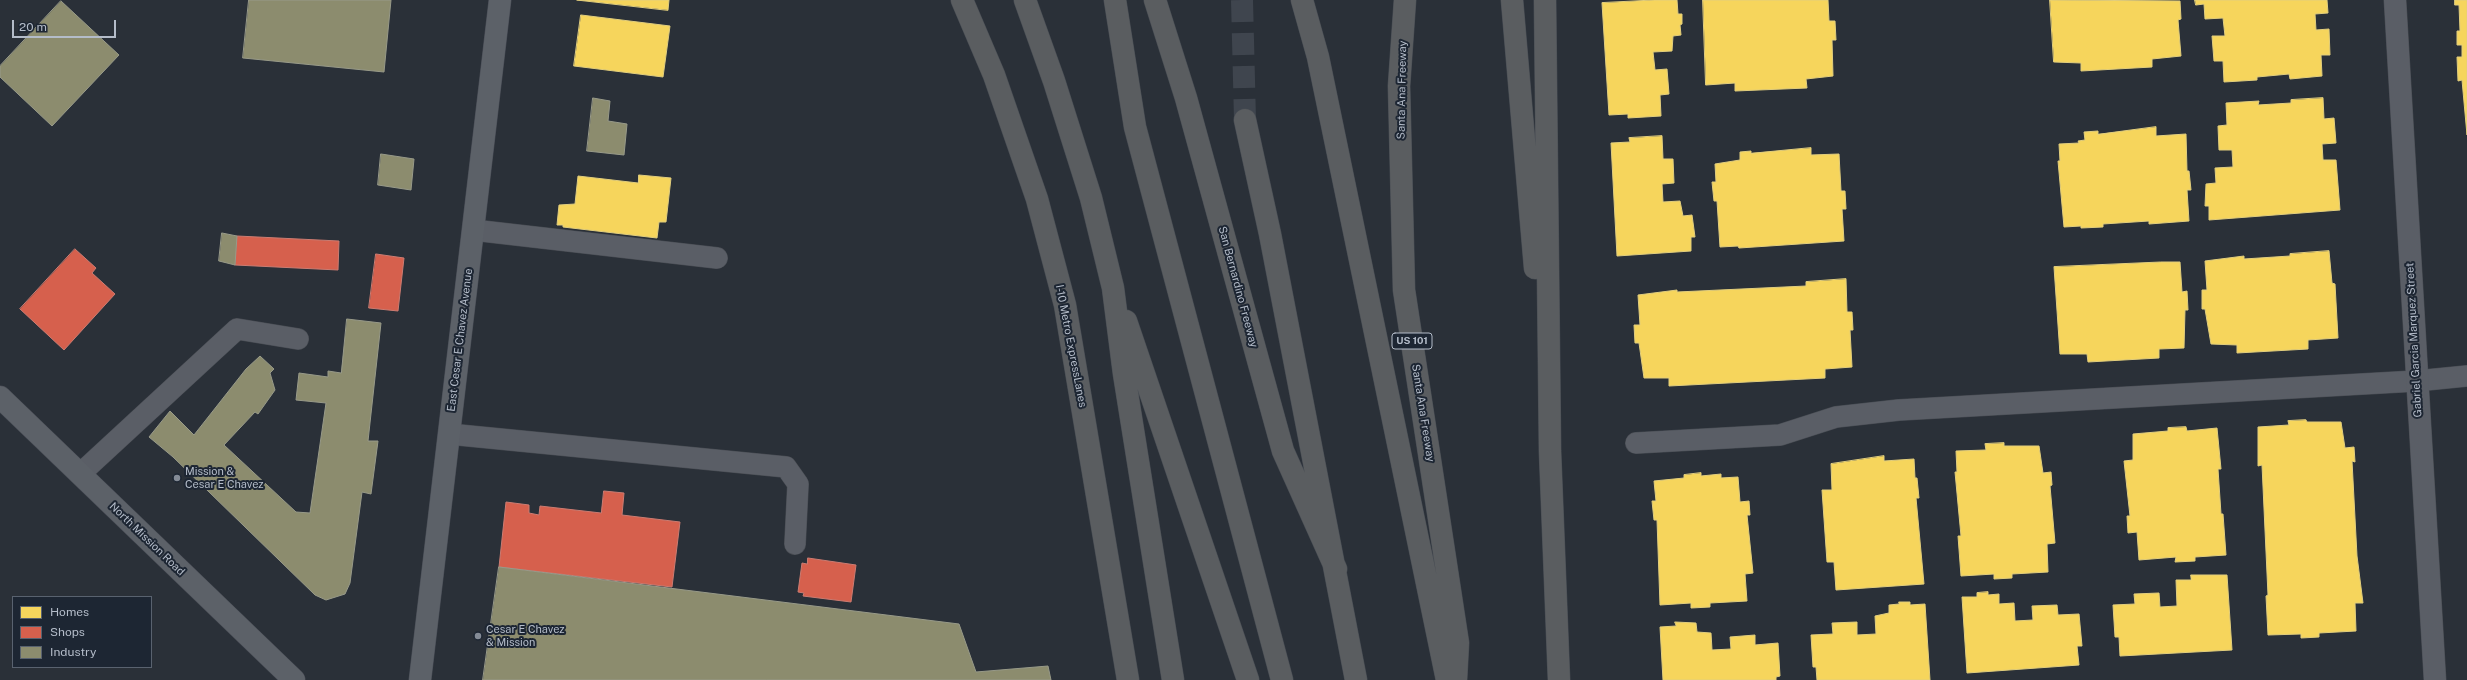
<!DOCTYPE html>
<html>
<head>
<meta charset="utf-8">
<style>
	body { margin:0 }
	#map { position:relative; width:2467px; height:680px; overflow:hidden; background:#2a3038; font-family:"Public Sans",sans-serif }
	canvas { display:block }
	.legend { position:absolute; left:12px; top:596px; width:140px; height:72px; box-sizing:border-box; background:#1d2633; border:1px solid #59626f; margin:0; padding:5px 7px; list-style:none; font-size:12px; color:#b4bcc9 }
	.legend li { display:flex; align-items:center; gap:8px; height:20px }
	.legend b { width:20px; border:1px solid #59626f }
	.scale { position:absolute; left:12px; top:20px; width:104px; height:18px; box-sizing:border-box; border:2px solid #b4bcc9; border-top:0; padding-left:5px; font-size:12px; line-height:14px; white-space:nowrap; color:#b4bcc9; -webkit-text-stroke:3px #1d2633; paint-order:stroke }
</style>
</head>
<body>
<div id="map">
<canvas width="2467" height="680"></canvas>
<ul class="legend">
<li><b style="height:11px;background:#f6d55c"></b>Homes</li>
<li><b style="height:11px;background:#d6604d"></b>Shops</li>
<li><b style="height:11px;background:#8c8c6e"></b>Industry</li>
</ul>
<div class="scale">20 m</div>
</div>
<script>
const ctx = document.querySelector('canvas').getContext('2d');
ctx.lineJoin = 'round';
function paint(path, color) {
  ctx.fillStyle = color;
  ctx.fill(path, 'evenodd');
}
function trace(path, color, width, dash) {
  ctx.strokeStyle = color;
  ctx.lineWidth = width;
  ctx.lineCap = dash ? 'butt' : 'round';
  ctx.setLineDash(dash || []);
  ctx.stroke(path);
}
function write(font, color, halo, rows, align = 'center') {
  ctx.font = font + ' "Public Sans",sans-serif';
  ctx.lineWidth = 4;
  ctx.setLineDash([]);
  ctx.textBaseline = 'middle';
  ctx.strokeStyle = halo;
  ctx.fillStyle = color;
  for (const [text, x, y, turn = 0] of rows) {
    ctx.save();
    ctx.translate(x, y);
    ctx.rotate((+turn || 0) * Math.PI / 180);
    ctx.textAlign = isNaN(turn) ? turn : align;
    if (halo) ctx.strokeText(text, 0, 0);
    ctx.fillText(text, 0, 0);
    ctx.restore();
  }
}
const homes = new Path2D(`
	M577 0H669L668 10Z
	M1654 0H1677L1678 14H1682V24L1680 25 1681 35 1673 36 1672 51 1653 52 1655 70 1667 69 1669 94 1660 95 1661 116 1628 118V114L1609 115 1602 3Z
	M1703 0H1828L1829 21H1835L1836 40H1832L1833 76 1806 79 1807 88 1735 91V83L1706 85Z
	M2050 0 2180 1 2181 19 2178 20 2181 56 2152 59V67L2081 71V63L2054 62Z
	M2195 0H2327L2328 13 2315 14 2316 30 2329 29 2330 55H2321L2322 76 2290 79 2289 74 2257 77V80L2224 82 2223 61H2214L2212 36H2225L2223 18 2205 19 2204 4 2196 5Z
	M2455 0H2467V135L2462 80 2458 81 2457 57H2462V45H2457V31H2460L2459 5H2455Z
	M581 15 670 26 663 77 574 66Z
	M2323 98 2324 119 2334 118 2336 143 2322 144 2323 160H2336L2340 210 2209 220V206H2205L2206 184 2216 183 2215 168 2233 167 2232 150H2219L2218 126 2227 125 2226 103 2259 101 2258 105 2291 103V100Z
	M2156 127V136L2186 134 2187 171H2189L2191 190H2187L2189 221 2149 224V221L2103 224V227L2081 228V226L2064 227 2058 161H2060L2059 144 2079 143 2078 141 2085 140 2084 132 2098 131V134Z
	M1662 136 1663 159H1673L1674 183 1662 184 1663 202 1680 201 1683 216 1692 215 1695 237H1691V251L1617 256 1611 143 1630 142 1629 138Z
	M1811 148V155L1839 154 1841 191H1845L1846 209H1842L1844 241 1739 248 1738 246 1720 247 1717 201H1714L1712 182H1716L1715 164 1740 160V152L1751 151V153Z
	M639 175 671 178 666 222H659L657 238 563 227V225H557L559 205 575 204 578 176 638 183Z
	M2329 251 2332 283 2335 284 2338 338 2308 340V349L2237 353V345L2211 344 2205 309H2202V290H2207L2205 261 2244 256V259L2290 256V254Z
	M2161 262H2180L2182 292 2187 291 2188 310H2185L2184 348 2159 349V358L2088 362 2087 354H2060L2054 267Z
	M1846 279 1847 312H1852L1853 330H1850L1852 367 1825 369V378L1669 386V378H1644L1639 343H1635L1634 325H1640L1638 295 1677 290V292L1806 286V282Z
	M2306 420 2307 422H2341L2345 448 2354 447 2355 462 2352 461 2357 556 2363 603H2355L2356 631 2319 633V637L2301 638V634L2268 635 2266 596 2268 595 2262 465 2258 466V427L2289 425 2288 421Z
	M2186 427 2187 431 2217 428 2221 469H2218L2221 514H2223L2226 555 2195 557V561L2175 562 2176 557 2139 560 2137 532 2128 533 2127 516H2130L2124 461 2133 460V434L2168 431V428Z
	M2004 443V446H2039L2043 473 2051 472 2052 485 2050 486 2055 543 2047 544 2048 572 2012 574V578L1994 579V574L1961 576 1958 536H1961L1955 472H1957L1956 451 1986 450 1985 444Z
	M1884 456V461L1914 459 1915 478H1917L1919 498H1916L1924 584 1836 590 1834 562H1827L1822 490H1832L1831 464Z
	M1701 473V476L1721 474V478L1738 477 1740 502 1749 501 1750 515H1747L1753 573 1745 574 1747 601 1710 603V607L1691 608V603L1660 605 1657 520H1654L1652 501H1656L1654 481 1684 478V475Z
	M2191 575H2227L2232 650 2120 656 2119 637H2115L2113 605 2135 604 2134 594 2159 593 2160 607 2177 606 2176 580H2191Z
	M1988 592V595L1999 594V604L2014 603 2015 621 2033 620 2032 606 2057 605 2058 615 2079 614 2082 646H2077L2079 665 1967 673 1962 597H1977V593Z
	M1899 602H1910V605L1925 604 1930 680H1817L1816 667H1813L1811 635 1833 634 1832 623 1857 622V635L1876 634 1875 616 1889 613V605L1899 604Z
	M1675 622 1696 623 1697 632 1711 633 1712 650 1731 649 1730 637 1755 635V645L1778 643 1780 676 1776 677V680H1663L1660 627 1676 626Z`);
const shops = new Path2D(`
	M237 236 339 241 338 270 235 265Z
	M75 249 96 268 92 273 115 294 64 350 20 309Z
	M376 254 404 258 398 311 369 308Z
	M604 491 624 493 622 515 680 522 672 587 499 567 506 502 529 505V513L539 515 540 506 601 513Z
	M808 558 856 565 851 602 803 596 804 593 798 592 802 563 807 564Z`);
const industry = new Path2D(`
	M249 0H391L384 72 243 58Z
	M61 1 119 55 52 126 0 77V66Z
	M593 98 610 101 608 121 627 124 624 155 587 151Z
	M381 154 414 159 411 190 378 185Z
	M222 233 237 236 235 265 219 261Z
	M347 319 381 323 368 441H378L371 494 362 492 350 583 345 594 326 600 315 595 173 457 149 437 170 411 194 435 246 369 260 356 274 369 270 373 275 390 258 414 255 412 224 445 296 512 310 513 326 403 296 400 299 373 328 377V371L341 373Z
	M499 567 959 624 976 672 1048 666 1051 680H483Z`);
const motorwayTunnel = new Path2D(`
	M1242 0 1245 120`);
const service = new Path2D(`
	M473 230 717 258
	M449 434 786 467 798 484 795 544
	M1636 443 1780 435 1836 417 1899 410 2416 381 2467 376
	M80 474 237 329 298 339`);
const tertiary = new Path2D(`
	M2395 0 2435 680`);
const primary = new Path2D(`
	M0 397 294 680
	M420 680 500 0`);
const motorway = new Path2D(`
	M962 0 994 75 1037 199 1065 305 1128 680
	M1025 0 1054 81 1091 198 1113 288 1124 374 1173 680
	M1115 0 1135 127 1282 680
	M1155 0 1186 98 1283 451 1336 569
	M1302 0 1318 57 1447 680
	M1405 0 1399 86 1404 290 1458 643 1456 680
	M1512 0 1535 268
	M1545 0 1550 451 1559 680
	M1245 120 1270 234 1356 680
	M1126 321 1248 680`);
const markers = [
	[177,478,4,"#848b96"],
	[478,636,4,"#848b96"]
];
const shields = [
	[1412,341,40]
];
const shieldNames = [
	["US 101",1412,341]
];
const streetNames = [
	["Santa Ana Freeway",1402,90,-89],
	["San Bernardino Freeway",1238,287,75],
	["East Cesar E Chavez Avenue",460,340,-83],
	["Gabriel Garcia Marquez Street",2414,340,-93],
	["I-10 Metro ExpressLanes",1071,346,79],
	["Santa Ana Freeway",1423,413,81],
	["North Mission Road",147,539,44]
];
const poiNames = [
	["Mission &",185,472],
	["Cesar E Chavez",185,485],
	["Cesar E Chavez",486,630],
	["& Mission",486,643]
];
paint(homes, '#f6d55c');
trace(homes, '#e2ce7d', 1);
paint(shops, '#d6604d');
trace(shops, '#cc7c72', 1);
paint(industry, '#8c8c6e');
trace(industry, '#989a89', 1);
trace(motorwayTunnel, '#3f454e', 22, [22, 11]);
trace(service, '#484c53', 22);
trace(tertiary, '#484c53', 23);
trace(primary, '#484c55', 23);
trace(motorway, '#474c53', 23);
trace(service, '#5a5e66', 21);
trace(tertiary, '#5a5e66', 22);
trace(primary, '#5c6168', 22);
trace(motorway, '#5a5d60', 22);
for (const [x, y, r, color] of markers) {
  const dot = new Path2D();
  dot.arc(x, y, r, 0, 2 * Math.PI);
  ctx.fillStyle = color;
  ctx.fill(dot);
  trace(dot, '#1d2633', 1.5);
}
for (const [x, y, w] of shields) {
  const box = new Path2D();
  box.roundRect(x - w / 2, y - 8, w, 16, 3);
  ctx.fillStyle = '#1d2633';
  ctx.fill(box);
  trace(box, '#b4bcc9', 1);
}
write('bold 10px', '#b4bcc9', null, shieldNames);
write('11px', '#b4bcc9', '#1d2633', streetNames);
write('11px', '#b4bcc9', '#1d2633', poiNames, 'left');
</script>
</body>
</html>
